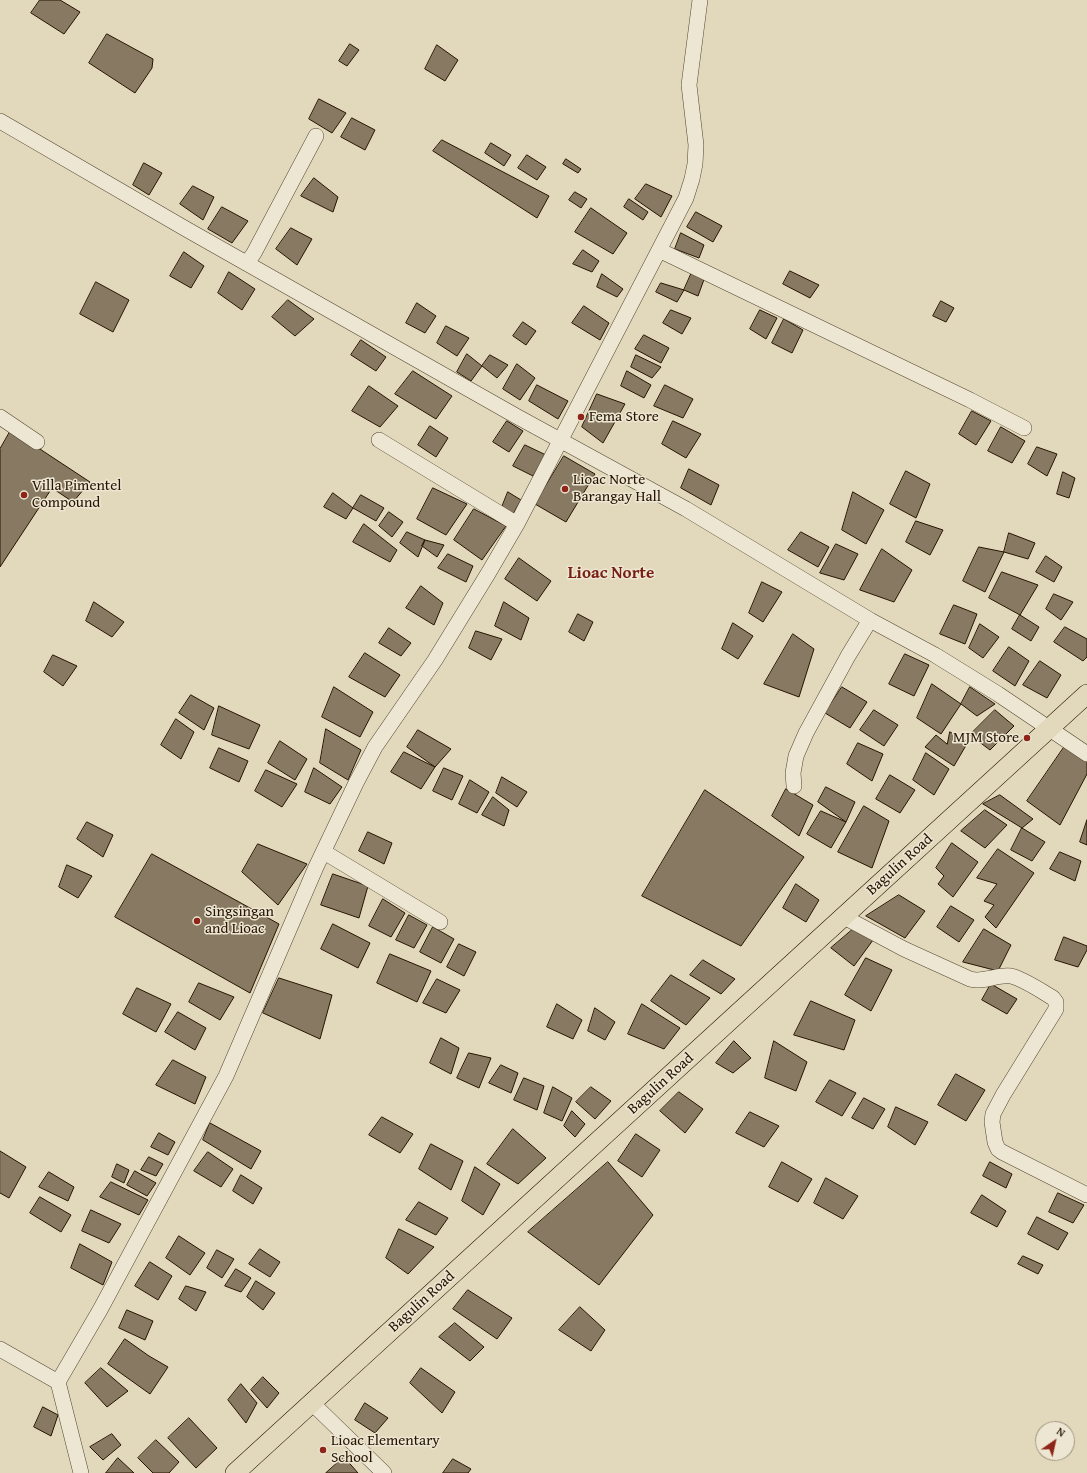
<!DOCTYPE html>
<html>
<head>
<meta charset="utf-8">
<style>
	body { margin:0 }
	#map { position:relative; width:1087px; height:1473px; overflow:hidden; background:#e2d9bc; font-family:"Gentium Book Plus",serif }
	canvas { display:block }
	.north { position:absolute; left:1035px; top:1421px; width:40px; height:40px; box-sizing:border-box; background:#ece6d3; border:1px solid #9d927f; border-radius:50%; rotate:34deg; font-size:11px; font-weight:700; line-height:16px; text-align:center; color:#261401 }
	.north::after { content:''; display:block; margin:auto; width:14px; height:18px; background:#8f2418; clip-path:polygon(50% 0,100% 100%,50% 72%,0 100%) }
</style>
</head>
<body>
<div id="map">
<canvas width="1087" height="1473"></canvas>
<div class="north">N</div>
</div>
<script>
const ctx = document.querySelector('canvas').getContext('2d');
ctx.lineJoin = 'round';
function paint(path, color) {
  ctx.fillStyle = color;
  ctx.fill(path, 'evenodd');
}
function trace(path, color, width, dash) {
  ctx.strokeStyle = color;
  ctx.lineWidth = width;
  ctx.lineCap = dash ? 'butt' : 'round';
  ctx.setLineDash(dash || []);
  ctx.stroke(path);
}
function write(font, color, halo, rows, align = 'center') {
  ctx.font = font + ' "Gentium Book Plus",serif';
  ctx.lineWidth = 3;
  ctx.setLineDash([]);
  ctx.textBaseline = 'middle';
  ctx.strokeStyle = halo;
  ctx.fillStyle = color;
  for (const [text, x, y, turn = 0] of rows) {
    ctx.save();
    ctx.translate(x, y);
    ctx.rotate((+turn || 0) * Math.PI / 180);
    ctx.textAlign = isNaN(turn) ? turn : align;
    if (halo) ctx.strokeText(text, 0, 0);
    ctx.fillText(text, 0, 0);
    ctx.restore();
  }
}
const building = new Path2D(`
	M40 0H60L80 12 64 34 31 13Z
	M107 34 153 59 152 68 135 93 89 63Z
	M350 44 359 50 347 66 339 61Z
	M437 45 458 60 445 81 425 69Z
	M319 99 346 113 332 133 309 119Z
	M352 118 375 130 365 150 341 137Z
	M442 140 549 196 537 218 433 151Z
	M491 143 511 155 504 166 485 153Z
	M527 155 546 167 537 180 518 168Z
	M566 159 581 169 578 173 563 164Z
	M144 163 162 173 149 195 133 185Z
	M314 178 338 197 333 212 301 196Z
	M646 184 672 196 661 217 635 199Z
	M193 186 214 197 203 220 180 204Z
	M575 192 587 199 581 208 569 200Z
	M629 199 648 212 643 220 624 207Z
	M222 207 248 221 232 243 208 229Z
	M591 208 627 233 613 254 575 232Z
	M696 212 722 226 713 242 687 227Z
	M291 228 312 239 297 265 276 249Z
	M681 233 704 245 699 258 675 249Z
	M583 250 599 261 592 272 573 264Z
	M184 252 204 266 191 288 170 276Z
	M790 271 819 285 810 298 783 284Z
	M229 272 255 289 242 310 218 293Z
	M692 272 706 274 698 296 684 290Z
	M602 274 623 289 617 297 597 287Z
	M96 282 129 300 113 332 80 314Z
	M661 283 684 290 677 302 656 292Z
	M288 300 314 319 295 336 272 317Z
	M941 301 954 308 946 322 933 316Z
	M417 303 436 316 425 333 406 323Z
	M584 306 609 323 600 340 572 323Z
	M671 310 691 318 682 334 663 323Z
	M760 310 777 318 766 339 750 329Z
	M784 319 803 330 792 353 772 343Z
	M523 322 536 331 526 345 513 336Z
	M446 326 469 338 457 356 437 343Z
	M644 335 669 348 661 363 635 349Z
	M361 340 386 357 376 371 351 355Z
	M467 354 482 366 471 381 457 372Z
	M490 355 508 365 497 378 482 366Z
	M636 355 661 367 652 378 631 367Z
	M517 364 535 378 520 400 503 389Z
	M413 371 452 396 436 419 395 394Z
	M627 371 651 385 644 398 621 386Z
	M537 385 568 401 558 419 529 401Z
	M665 385 693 399 683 418 654 406Z
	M369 386 398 406 380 427 352 411Z
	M597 394 625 404 603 443 582 427Z
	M972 411 991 421 976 445 959 434Z
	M507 421 523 431 509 452 493 442Z
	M673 421 701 434 686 458 662 444Z
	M430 426 448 438 436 457 418 445Z
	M1001 427 1025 441 1012 463 988 451Z
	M11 430 90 482 73 502 52 488 0 567V449Z
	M525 445 546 455 533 476 513 466Z
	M1037 447 1057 454 1047 476 1028 464Z
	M564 456 595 474 566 522 535 504Z
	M689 469 719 485 711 505 681 488Z
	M906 471 930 484 916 518 890 504Z
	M1063 472 1075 478 1069 498 1057 494Z
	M433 488 467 504 446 535 417 519Z
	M508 492 521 500 513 514 502 507Z
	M853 492 884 510 866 544 842 530Z
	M333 493 353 508 346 519 324 507Z
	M361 495 384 508 376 521 353 508Z
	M474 509 506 526 482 560 454 540Z
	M389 512 403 522 392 537 379 526Z
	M916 521 943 530 930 555 906 542Z
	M364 524 397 550 390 562 353 542Z
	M407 532 425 540 418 557 400 543Z
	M801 532 829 547 818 567 788 550Z
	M1009 533 1035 543 1028 559 1004 552Z
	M425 540 444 545 437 557 422 546Z
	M836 544 858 554 844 580 820 573Z
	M979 547 1004 552 985 592 963 581Z
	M882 549 912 570 894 602 860 590Z
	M448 554 473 566 466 582 438 568Z
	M1046 556 1062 567 1054 582 1036 572Z
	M519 558 551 581 537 601 505 579Z
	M1002 572 1038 585 1020 615 989 598Z
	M762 582 782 592 763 622 749 613Z
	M421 586 443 603 434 625 406 608Z
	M1054 594 1073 602 1061 620 1046 609Z
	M94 602 124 622 112 637 86 621Z
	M504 602 529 618 521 640 495 626Z
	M954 605 977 614 965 644 940 634Z
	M578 614 593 622 584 641 569 632Z
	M1020 615 1039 627 1031 641 1012 629Z
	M733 623 753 636 738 659 722 649Z
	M980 624 999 637 983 658 969 648Z
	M1065 627 1087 639V657L1083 661 1054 642Z
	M389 628 411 643 401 656 379 643Z
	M476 631 502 639 491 660 469 648Z
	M793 634 814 649 799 697 764 684Z
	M1009 647 1029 661 1015 686 993 671Z
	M365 653 400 675 385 697 349 677Z
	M905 654 929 665 914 696 889 684Z
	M53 655 77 666 63 686 44 672Z
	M1040 661 1061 675 1047 698 1023 685Z
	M932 684 961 704 941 734 917 718Z
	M334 687 373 712 360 737 322 717Z
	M842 687 867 702 850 728 825 713Z
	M970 687 995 704 977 716 961 704Z
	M191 695 214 708 204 730 179 713Z
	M219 706 260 725 249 749 212 735Z
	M874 710 898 725 884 746 860 730Z
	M995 710 1014 726 990 750 970 735Z
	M176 719 194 732 181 759 161 745Z
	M326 729 361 750 348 780 320 763Z
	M418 730 451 749 435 767 407 747Z
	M950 732 968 742 954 766 925 747 936 735 947 744Z
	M280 741 307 759 295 780 268 763Z
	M858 743 883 754 872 781 847 764Z
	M1067 743 1087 755V774L1060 825 1027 801Z
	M219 748 248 761 239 782 210 768Z
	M404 752 435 767 421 789 391 772Z
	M926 753 949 769 934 795 913 780Z
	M314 768 342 787 330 804 305 792Z
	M444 768 463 776 452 800 433 791Z
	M266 770 297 784 282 807 255 791Z
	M890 775 915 790 900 813 876 799Z
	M502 777 527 792 517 807 496 793Z
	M470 780 489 792 477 813 459 804Z
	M826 787 855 802 846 822 818 802Z
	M786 789 813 805 799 836 772 816Z
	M705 790 804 857 741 946 642 896Z
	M1000 795 1033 819 1022 828 983 804Z
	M493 797 509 810 504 826 482 815Z
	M864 806 889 821 872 868 838 852Z
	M985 810 1007 825 985 848 961 831Z
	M821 811 846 822 831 848 807 834Z
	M1087 820V845L1080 842Z
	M87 822 113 835 103 857 77 839Z
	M1022 828 1045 842 1032 861 1011 850Z
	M368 832 392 843 384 864 359 851Z
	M952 843 978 862 953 897 938 884 944 876 936 868Z
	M258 844 307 864 278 905 242 872Z
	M998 849 1034 873 996 928 985 917 994 905 984 901 997 884 977 878Z
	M1060 852 1081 861 1075 881 1050 869Z
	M152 854 279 924 250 993 115 917Z
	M67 865 92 876 78 898 59 887Z
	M333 874 368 886 359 918 321 905Z
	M796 884 819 900 806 922 783 908Z
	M899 895 925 911 905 938 866 916Z
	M383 899 405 913 391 937 369 926Z
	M951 906 974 920 959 942 937 927Z
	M409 915 427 925 414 948 396 940Z
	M333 924 370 943 358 968 321 949Z
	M858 925 876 936 854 966 831 948Z
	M433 927 454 939 441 963 420 952Z
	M984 929 1011 945 998 971 963 962Z
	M1064 937 1087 946V950L1078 967 1055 960Z
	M459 944 476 952 464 976 447 967Z
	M390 954 431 971 417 1002 377 983Z
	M866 958 892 970 871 1011 845 995Z
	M703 960 735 979 721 994 690 975Z
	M671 975 710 998 686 1025 651 1001Z
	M279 978 332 995 320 1039 263 1013Z
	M437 979 460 990 446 1013 423 1003Z
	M199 983 234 997 220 1020 189 1002Z
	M991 984 1017 999 1007 1014 982 1000Z
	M137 988 171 1004 156 1032 123 1014Z
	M811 1001 855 1020 844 1050 794 1035Z
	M557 1004 582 1020 573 1039 547 1027Z
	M642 1004 680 1028 664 1049 628 1034Z
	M595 1008 615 1022 605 1040 588 1031Z
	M178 1012 206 1028 195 1050 165 1032Z
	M441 1038 459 1048 451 1074 430 1063Z
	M734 1041 751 1058 733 1073 716 1063Z
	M774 1041 807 1062 796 1091 765 1078Z
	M469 1053 491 1058 479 1088 457 1078Z
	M173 1060 206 1077 195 1104 156 1085Z
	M501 1065 518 1073 511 1093 489 1083Z
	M956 1074 985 1090 966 1121 938 1105Z
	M524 1078 544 1086 537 1110 514 1100Z
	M830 1080 856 1093 842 1116 816 1102Z
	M553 1087 572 1098 562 1121 544 1113Z
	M591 1087 611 1101 595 1119 576 1102Z
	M679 1092 703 1109 685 1133 660 1111Z
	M864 1098 885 1109 873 1129 852 1118Z
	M896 1107 928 1122 915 1145 888 1127Z
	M572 1111 585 1124 575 1137 564 1126Z
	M750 1112 779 1126 764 1147 736 1133Z
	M382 1117 413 1134 400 1153 369 1135Z
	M210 1123 261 1151 251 1169 203 1140Z
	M513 1129 546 1158 518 1184 487 1164Z
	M159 1133 175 1142 168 1155 151 1147Z
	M636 1134 660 1150 642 1177 618 1161Z
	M431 1144 463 1161 451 1190 419 1169Z
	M0 1151 26 1167 9 1198 0 1193Z
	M208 1152 233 1169 221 1187 194 1171Z
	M149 1157 163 1164 156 1176 141 1170Z
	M608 1162 653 1215 599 1285 528 1232Z
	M782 1162 812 1179 798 1202 769 1187Z
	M990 1162 1012 1174 1006 1188 983 1176Z
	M117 1164 129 1170 124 1183 112 1177Z
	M475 1167 500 1184 483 1215 462 1201Z
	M135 1171 156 1183 147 1196 127 1185Z
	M49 1172 74 1187 68 1201 39 1187Z
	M241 1175 262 1188 253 1204 233 1191Z
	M826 1178 858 1196 843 1219 814 1203Z
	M111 1182 148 1200 139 1215 100 1197Z
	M1058 1193 1084 1205 1073 1223 1049 1212Z
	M982 1195 1006 1211 997 1227 971 1213Z
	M40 1197 71 1215 61 1232 30 1213Z
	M419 1202 448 1218 436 1235 406 1220Z
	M91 1210 121 1224 109 1243 82 1231Z
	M1037 1217 1068 1233 1058 1250 1028 1234Z
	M399 1229 434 1247 408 1274 386 1258Z
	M179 1236 205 1253 190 1275 166 1258Z
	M80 1244 112 1262 103 1285 71 1268Z
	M260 1249 280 1262 270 1277 249 1264Z
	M217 1250 234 1259 222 1278 207 1268Z
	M1023 1256 1043 1265 1038 1274 1018 1264Z
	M150 1262 172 1276 158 1300 135 1286Z
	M236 1269 251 1278 241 1292 225 1286Z
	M256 1281 275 1293 263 1310 247 1297Z
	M186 1286 206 1292 196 1311 179 1299Z
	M468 1290 512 1318 497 1339 453 1309Z
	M580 1307 605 1330 591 1351 559 1330Z
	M127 1310 153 1321 145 1340 119 1328Z
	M455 1323 484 1347 470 1361 439 1337Z
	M125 1339 149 1356 168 1367 150 1394 108 1364Z
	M101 1368 128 1391 107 1407 85 1383Z
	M421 1368 455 1392 442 1413 410 1383Z
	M263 1377 279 1393 267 1408 251 1390Z
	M241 1384 257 1403 246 1423 228 1400Z
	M365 1403 388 1418 375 1433 355 1420Z
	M43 1407 58 1415 51 1436 34 1427Z
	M189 1418 217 1448 196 1468 168 1438Z
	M112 1434 121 1445 103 1460 90 1447Z
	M156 1440 179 1462 169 1473H153L138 1458Z
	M344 1457 358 1473H326Z
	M118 1458 134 1473H106Z
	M453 1459 471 1469 468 1473H443Z`);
const minor = new Path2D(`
	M0 121 186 229 516 416 686 509 870 620 935 655 998 694 1087 754
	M659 250 970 400 1024 428
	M247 263 254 253 316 136
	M0 417 37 442
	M379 440 517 524
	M794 786 793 773 796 756 806 733 848 656 870 620
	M324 852 440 922
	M844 917 904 949 970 979C984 983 997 974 1011 976 1024 979 1041 991 1053 998L1056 1002V1009L1003 1095 993 1114 992 1122 995 1142 998 1149 1002 1152 1087 1195
	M0 1349 58 1382
	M312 1403 384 1473
	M81 1473 58 1382 100 1310 226 1076 316 867 356 783 375 747 435 660 489 572 517 524 686 198 692 179 695 164 696 145 689 85 700 0`);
const major = new Path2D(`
	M235 1473 1087 694`);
const markers = [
	[581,417,4,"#8f2418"],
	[565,489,4,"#8f2418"],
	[24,495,4,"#8f2418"],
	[1027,738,4,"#8f2418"],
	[197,921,4,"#8f2418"],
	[323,1450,4,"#8f2418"]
];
const poiNames = [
	["Fema Store",589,417],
	["Lioac Norte",573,480],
	["Barangay Hall",573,497],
	["Villa Pimentel",32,486],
	["Compound",32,503],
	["MJM Store",1019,738,"right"],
	["Singsingan",205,912],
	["and Lioac",205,929],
	["Lioac Elementary",331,1441],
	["School",331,1458]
];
const streetNames = [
	["Bagulin Road",900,865,-42],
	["Bagulin Road",661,1084,-42],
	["Bagulin Road",422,1302,-42]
];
const quarterNames = [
	["Lioac Norte",611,574]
];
paint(building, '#887a62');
trace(building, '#261401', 1);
trace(minor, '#554530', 16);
trace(major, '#261401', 20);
trace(minor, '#ece6d3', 15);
trace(major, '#e2d9bc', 19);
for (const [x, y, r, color] of markers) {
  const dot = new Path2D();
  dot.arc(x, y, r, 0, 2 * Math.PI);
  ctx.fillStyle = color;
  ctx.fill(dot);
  trace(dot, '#ece6d3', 1.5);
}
write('15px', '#261401', '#ece6d3', poiNames, 'left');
write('15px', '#261401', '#ece6d3', streetNames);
write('bold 17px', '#7a1f14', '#ece6d3', quarterNames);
</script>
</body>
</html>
